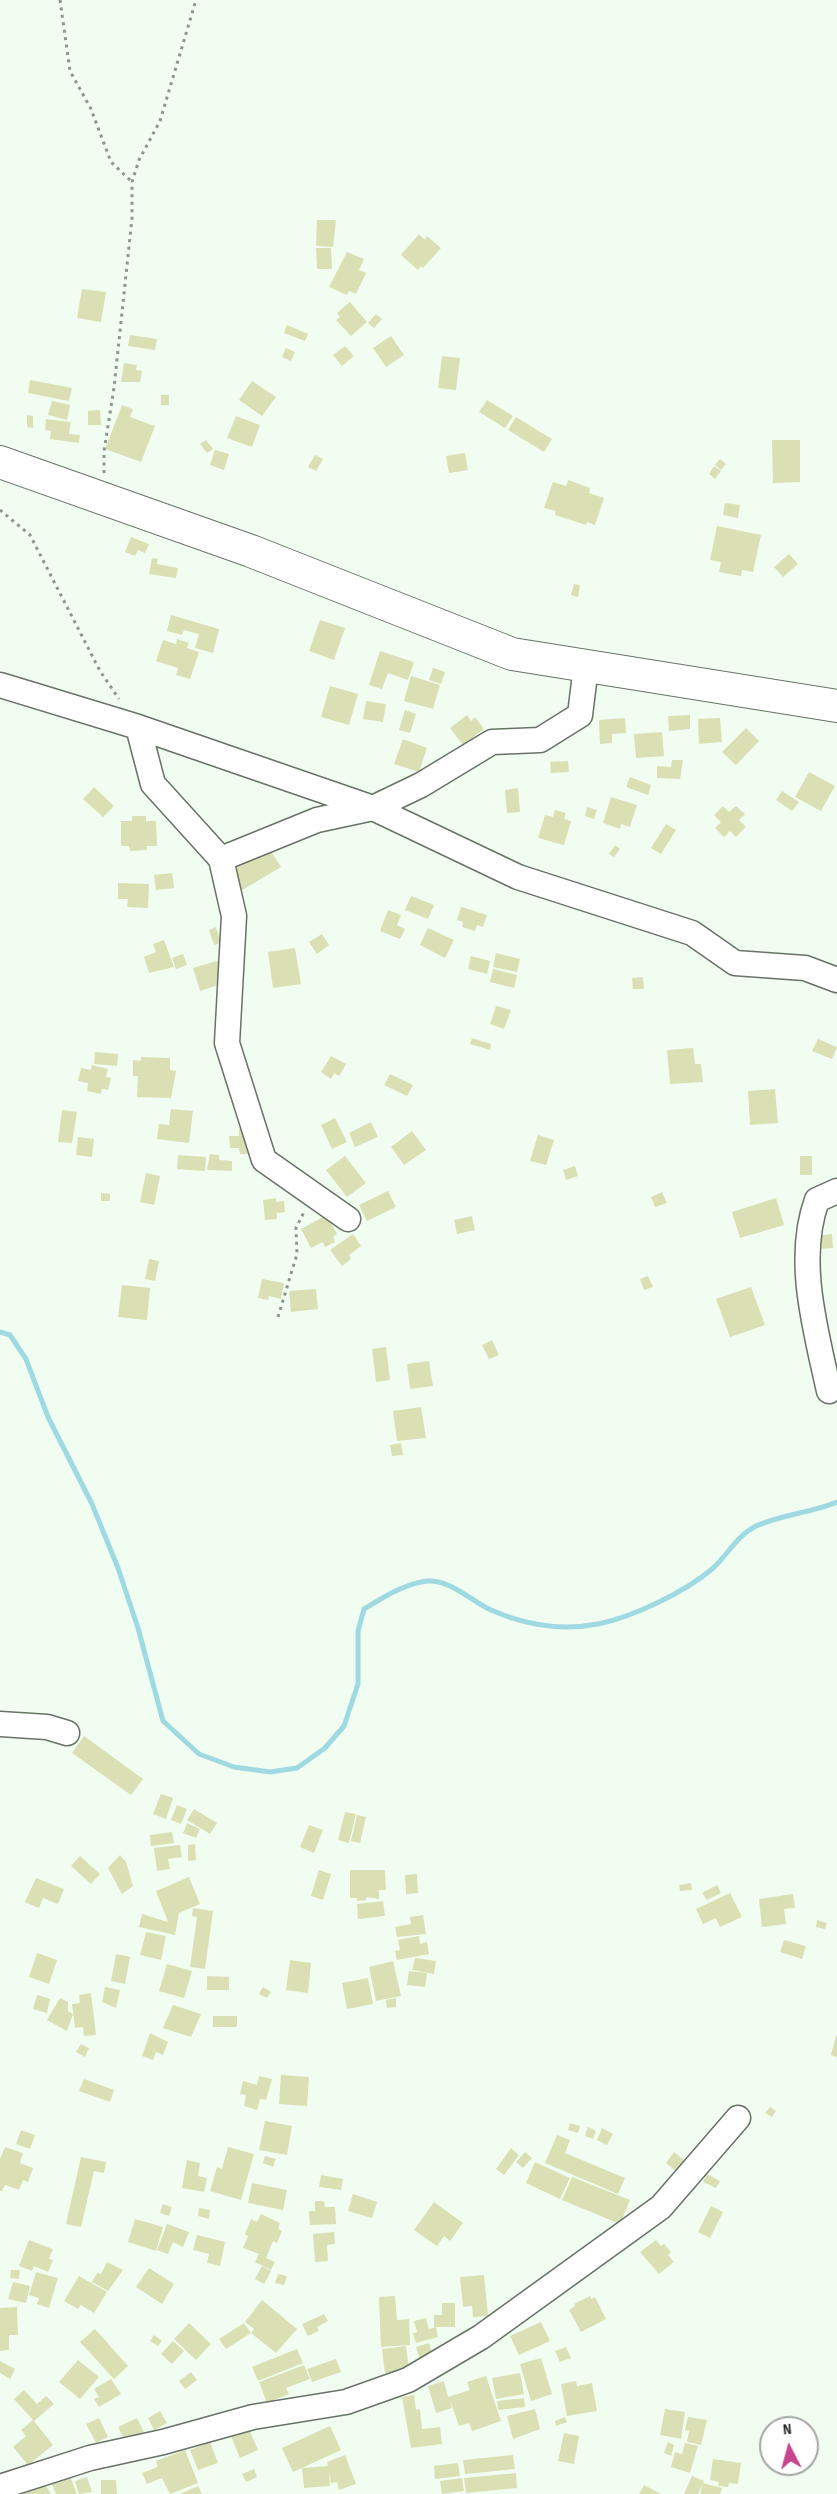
<!DOCTYPE html>
<html>
<head>
<meta charset="utf-8">
<style>
	body { margin:0 }
	#map { position:relative; width:837px; height:2494px; overflow:hidden; background:#f1fdf1; font-family:"Sofia Sans Condensed",sans-serif }
	canvas { display:block }
	.north { position:absolute; left:759px; top:2416px; width:60px; height:60px; box-sizing:border-box; background:#fff; border:2px solid #a4a6a4; border-radius:50%; rotate:354deg; font-size:16px; font-weight:700; line-height:24px; text-align:center; color:#1c211c }
	.north::after { content:''; display:block; margin:auto; width:21px; height:27px; background:#c9468c; clip-path:polygon(50% 0,100% 100%,50% 72%,0 100%) }
</style>
</head>
<body>
<div id="map">
<canvas width="837" height="2494"></canvas>
<div class="north">N</div>
</div>
<script>
const ctx = document.querySelector('canvas').getContext('2d');
ctx.lineJoin = 'round';
function trace(path, color, width, dash) {
  ctx.strokeStyle = color;
  ctx.lineWidth = width;
  ctx.lineCap = dash ? 'butt' : 'round';
  ctx.setLineDash(dash || []);
  ctx.stroke(path);
}
function paint(path, color) {
  ctx.fillStyle = color;
  ctx.fill(path, 'evenodd');
}
const stream = new Path2D(`
	M0 1332 10 1335 26 1359 48 1417 92 1504 118 1568 138 1628 163 1721 199 1754 234 1767 270 1772 297 1768 325 1748 344 1726 358 1684V1631L364 1609C382 1598 401 1586 421 1582 448 1576 469 1600 491 1610 525 1625 561 1631 598 1624 633 1617 685 1592 712 1569 727 1556 736 1537 754 1527 779 1515 811 1513 837 1502`);
const building = new Path2D(`
	M317 220H336L333 247 316 246Z
	M419 234 425 240 427 236 441 248 423 268 421 266 418 270 401 255Z
	M316 248H331L332 269H317Z
	M347 252 364 259 359 270 366 273 356 294 349 291 347 295 329 287Z
	M82 289 106 292 101 322 77 318Z
	M350 302 367 322 351 336 336 320 340 317 337 313Z
	M376 314 382 319 374 328 368 323Z
	M287 325 308 334 305 341 284 333Z
	M130 335 157 339 155 350 128 346Z
	M391 336 404 355 386 367 373 348Z
	M345 346 354 356 342 366 333 355Z
	M286 348 295 352 291 361 282 357Z
	M442 356 460 358 456 390 438 388Z
	M124 363 137 365 136 370 142 371 140 382H121Z
	M30 380 72 388 69 401 28 393Z
	M252 381 276 397 262 416 239 400Z
	M161 395H169V405H161Z
	M487 400 513 416 505 428 479 412Z
	M52 401 70 405 67 420 48 415Z
	M122 405 133 409 130 417 155 426 141 462 105 449Z
	M100 410 101 425H88V411Z
	M27 415 33 416V428L27 427Z
	M236 416 260 425 252 447 227 438Z
	M516 417 552 439 544 452 508 430Z
	M46 419 71 422 69 434 80 435 79 443 50 439 51 431 45 430Z
	M206 440 213 449 207 453 200 444Z
	M772 440H800V482L773 483Z
	M215 450 229 454 224 470 210 465Z
	M465 453 468 470 449 473 446 456Z
	M315 455 323 459 316 471 308 467Z
	M720 459 726 464 721 470 715 465Z
	M714 466 721 471 715 479 709 474Z
	M568 480 590 488 589 493 604 498 595 525 587 522 586 525 555 515 556 511 544 508 553 482 566 486Z
	M725 503 740 505 738 518 723 515Z
	M717 526 761 535 753 572 742 570 741 576 719 572 721 562 710 560Z
	M131 537 149 544 145 553 138 550 135 556 125 552Z
	M789 554 798 564 783 577 774 567Z
	M152 558 158 559 157 564 178 568 176 578 149 574Z
	M574 584 580 585 578 597 571 595Z
	M171 615 219 629 213 653 195 648 199 634 184 630 182 635 167 631Z
	M320 620 345 628 334 660 309 651Z
	M177 639 189 643 187 648 199 652 190 679 176 675 178 668 156 661 163 640 176 644Z
	M380 651 414 662 408 680 388 673 382 689 369 685Z
	M433 668 445 672 441 684 429 680Z
	M411 676 440 685 433 709 404 701Z
	M330 686 358 694 349 725 321 717Z
	M366 701 386 704 383 722 363 719Z
	M405 710 416 714 410 733 399 730Z
	M467 715 471 721 475 717 484 729 463 745 450 728Z
	M690 715V729L669 731 668 716Z
	M625 718 626 733 612 734V743L600 744 599 720Z
	M720 718 722 742 699 744 698 719Z
	M746 728 759 741 736 765 722 752Z
	M662 732 664 756 636 758 634 734Z
	M403 739 427 748 419 772 394 764Z
	M672 760H683L680 779 657 778V766L671 767Z
	M568 761 569 772 551 773 550 762Z
	M809 772 835 786 821 811 795 797Z
	M630 777 651 785 648 795 626 787Z
	M94 787 114 806 103 817 83 799Z
	M518 788 520 812 507 813 505 790Z
	M782 791 799 802 792 811 776 800Z
	M611 797 637 805 630 827 621 824 620 829 603 823Z
	M723 806 729 812 736 806 745 814 739 820 746 827 736 837 730 831 724 837 715 828 721 822 714 815Z
	M587 807 597 810 594 819 585 816Z
	M555 810 566 813 564 819 571 821 564 845 538 838 545 815 553 817Z
	M132 816H146V821H156L157 846H147V850L130 851 129 846H121V821H132Z
	M666 824 676 830 661 854 651 848Z
	M615 845 620 849 614 857 609 854Z
	M269 848 281 867 239 892 228 873Z
	M172 873 174 888 156 890 154 875Z
	M118 883 149 884 148 908 127 907 128 899H118Z
	M411 896 434 905 428 919 405 910Z
	M461 907 487 915 483 927 477 925 475 931 462 927 463 922 457 920Z
	M388 910 401 915 397 925 405 929 400 939 380 931Z
	M216 927 221 943 214 945 209 930Z
	M428 928 454 940 445 958 420 945Z
	M322 934 329 945 317 954 309 942Z
	M164 940 174 967 149 973 144 957 156 952 153 944Z
	M295 948 301 984 273 988 268 952Z
	M496 953 520 959 517 972 493 967Z
	M183 954 187 965 176 969 172 958Z
	M471 956 490 961 487 974 468 969Z
	M220 960 227 982 200 991 193 968Z
	M493 969 517 975 514 988 490 982Z
	M643 977 644 989H633L632 978Z
	M496 1006 511 1010 504 1029 490 1024Z
	M472 1038 491 1044 490 1050 470 1044Z
	M818 1039 837 1047 832 1059 812 1051Z
	M693 1048 695 1064H701L703 1082 670 1084 667 1050Z
	M95 1052 118 1054 117 1066 94 1064Z
	M331 1056 346 1064 339 1076 334 1073 331 1079 321 1072Z
	M141 1057 170 1058V1070L176 1071 171 1098 137 1097 138 1076H133V1060L141 1061Z
	M92 1065 108 1069 106 1077 111 1078 108 1090 102 1089 101 1094 87 1091 88 1083 78 1081 81 1068 91 1070Z
	M390 1074 413 1085 407 1096 384 1085Z
	M775 1089 778 1123 750 1125 748 1091Z
	M171 1109 193 1111 189 1143 157 1139 159 1124 169 1125Z
	M62 1110 77 1112 72 1143 58 1142Z
	M335 1118 347 1142 332 1149 321 1125Z
	M371 1122 378 1137 355 1147 349 1133Z
	M251 1128 252 1154H240L239 1148H230L229 1136H239V1129Z
	M412 1131 426 1150 404 1165 391 1147Z
	M538 1135 554 1140 546 1165 530 1161Z
	M78 1137 94 1139 92 1157 76 1155Z
	M210 1154 219 1155V1160L232 1161V1171L207 1170Z
	M178 1155 206 1157 205 1171 177 1169Z
	M345 1156 366 1183 347 1197 326 1170Z
	M800 1156H812V1175H800Z
	M575 1166 578 1176 566 1180 563 1170Z
	M146 1173 160 1176 154 1205 140 1202Z
	M388 1191 396 1207 367 1221 359 1205Z
	M662 1192 667 1203 655 1207 651 1197Z
	M101 1193 110 1194V1201H101Z
	M276 1198V1202L284 1201 285 1212 277 1213V1219L265 1220 263 1200Z
	M776 1198 784 1225 740 1238 732 1212Z
	M327 1215 337 1234 333 1237 335 1242 325 1247 323 1242 311 1248 301 1229Z
	M472 1216 475 1230 457 1234 454 1220Z
	M353 1234 361 1246 349 1255 351 1259 342 1266 330 1250Z
	M832 1234 833 1248 817 1249 815 1236Z
	M149 1259 159 1261 155 1281 145 1279Z
	M648 1276 653 1287 644 1290 640 1279Z
	M262 1279 284 1283 281 1299 269 1296 268 1300 258 1298Z
	M122 1285 150 1288 147 1320 118 1317Z
	M751 1287 765 1325 730 1337 716 1299Z
	M316 1289 318 1309 291 1312 289 1291Z
	M492 1340 499 1355 489 1359 482 1345Z
	M386 1347 390 1380 376 1382 372 1349Z
	M429 1361 433 1386 410 1389 407 1364Z
	M421 1407 426 1438 397 1441 393 1411Z
	M401 1443 403 1455 392 1456 390 1445Z
	M84 1736 143 1779 131 1795 72 1753Z
	M161 1794 173 1798 166 1819 153 1814Z
	M177 1805 187 1809 181 1824 171 1820Z
	M194 1809 217 1823 210 1834 187 1820Z
	M345 1812 356 1814 349 1843 338 1840Z
	M357 1815 366 1817 360 1843 351 1841Z
	M187 1823 200 1829 196 1838 183 1833Z
	M309 1825 323 1830 314 1853 300 1847Z
	M172 1832 174 1843 151 1846 150 1835Z
	M195 1844 196 1860 188 1861V1845Z
	M180 1845 182 1857 168 1859 170 1869 157 1871 154 1848Z
	M120 1855 126 1862 133 1886 122 1894 108 1868Z
	M80 1856 100 1874 91 1884 71 1866Z
	M319 1870 331 1874 323 1900 311 1896Z
	M350 1870H385L386 1890H379V1899L366 1897V1900L357 1901V1898H350Z
	M417 1874 418 1893 406 1894 405 1875Z
	M189 1877 200 1904 179 1913 175 1935 139 1927 142 1914 168 1922 156 1891Z
	M36 1878 64 1889 58 1904 43 1898 39 1908 25 1902Z
	M691 1883 692 1890 680 1891 679 1885Z
	M717 1885 721 1893 707 1900 702 1893Z
	M730 1893 742 1917 720 1927 716 1918 703 1924 696 1909Z
	M793 1894 795 1908 784 1909 786 1924 762 1927 759 1899Z
	M383 1901 385 1916 358 1919 357 1904Z
	M193 1908 213 1911 205 1969 190 1967 197 1917 192 1916Z
	M423 1915 426 1934 397 1937 395 1927 411 1924 410 1917Z
	M817 1920 827 1923 825 1929 816 1927Z
	M146 1932 166 1936 161 1960 140 1955Z
	M419 1936 420 1944 427 1942 429 1954 397 1960 395 1951 400 1950 398 1940Z
	M784 1940 806 1946 802 1959 780 1952Z
	M37 1953 57 1960 49 1984 29 1977Z
	M116 1954 130 1957 125 1984 111 1981Z
	M415 1958 436 1961 434 1974 412 1970Z
	M290 1960 311 1963 308 1993 286 1990Z
	M393 1961 401 1996 376 2001 369 1967Z
	M167 1964 192 1971 184 1998 159 1991Z
	M409 1971 427 1973 425 1987 407 1985Z
	M207 1976 229 1977V1990H207Z
	M368 1978 373 2004 347 2009 342 1983Z
	M105 1987 120 1990 116 2008 102 2002Z
	M263 1987 271 1992 267 1998 259 1994Z
	M91 1993 96 2035 84 2036 83 2027 75 2028 72 2004 80 2003 79 1995Z
	M37 1995 50 1999 47 2013 33 2009Z
	M60 1998 68 2002V2011L73 2014 67 2031 47 2020Z
	M396 1998V2007L387 2008 386 2000Z
	M173 2005 201 2014 191 2037 163 2028Z
	M213 2016H237V2027H213Z
	M150 2033 168 2042 163 2055 156 2052 153 2060 142 2056Z
	M836 2036H837V2057L831 2055Z
	M81 2044 89 2048 85 2057 76 2052Z
	M281 2075 309 2077 307 2106 279 2104Z
	M259 2076 272 2079 266 2100 260 2099 257 2110 244 2106 246 2095 240 2094 243 2081 257 2085Z
	M84 2079 114 2090 110 2102 79 2091Z
	M770 2107 776 2111 772 2117 765 2113Z
	M265 2121 292 2126 287 2155 259 2150Z
	M570 2123 580 2126 578 2133 568 2130Z
	M588 2127 596 2131 593 2139 585 2136Z
	M602 2128 613 2134 607 2145 597 2140Z
	M21 2130 35 2135 30 2149 16 2144Z
	M557 2135 570 2140 565 2153 625 2178 618 2194 545 2163Z
	M5 2147 23 2153 20 2163 33 2168 28 2182 23 2180 19 2190 5 2185 2 2191H0V2159Z
	M228 2147 254 2154 241 2200 210 2191 217 2167 222 2169Z
	M511 2148 519 2155 504 2175 496 2169Z
	M525 2152 532 2158 523 2168 516 2162Z
	M674 2152 685 2161 677 2172 666 2163Z
	M265 2156 276 2159 273 2167 263 2163Z
	M81 2157 106 2162 104 2173 94 2171 81 2227 66 2224Z
	M187 2160 200 2163 198 2176 207 2178 204 2192 182 2188Z
	M535 2162 570 2178 560 2199 526 2183Z
	M707 2174 720 2181 716 2188 703 2182Z
	M321 2175 343 2179 341 2190 319 2187Z
	M572 2177 630 2200 620 2224 562 2200Z
	M252 2183 287 2190 283 2210 248 2203Z
	M353 2194 377 2202 372 2218 348 2211Z
	M315 2201H324L325 2207H335L336 2224 310 2225 309 2211H315Z
	M434 2202 463 2223 450 2241 444 2236 437 2246 414 2230Z
	M163 2204 172 2207 169 2216 160 2213Z
	M711 2206 723 2212 710 2238 698 2232Z
	M199 2208 210 2210 209 2219 198 2216Z
	M261 2214 280 2223 278 2229 282 2231 277 2243 273 2241 266 2258 275 2262 271 2270 255 2262 259 2254 243 2248 248 2236 245 2234 251 2219 257 2222Z
	M135 2219 163 2227 156 2251 128 2242Z
	M167 2224 189 2232 183 2247 173 2242 168 2254 157 2250Z
	M334 2232 335 2244 327 2245 328 2261 315 2262 313 2234Z
	M197 2235 225 2242 220 2266 207 2263 209 2254 193 2250Z
	M29 2240 53 2249 49 2259 53 2260 48 2272 34 2266 32 2271 19 2266Z
	M656 2240 661 2246 664 2244 671 2252 668 2255 674 2262 659 2274 640 2252Z
	M107 2262 123 2270 108 2291 92 2282 97 2273 101 2274Z
	M262 2266 271 2271 264 2284 255 2279Z
	M149 2268 174 2284 162 2304 136 2287Z
	M11 2270H20L19 2279 10 2278Z
	M36 2272 58 2278 49 2308 37 2304 39 2298 29 2295Z
	M278 2274 287 2276 284 2285 275 2283Z
	M484 2275 488 2316 473 2317 472 2306 463 2307 460 2277Z
	M79 2276 107 2292 94 2313 81 2305 78 2309 64 2301Z
	M13 2282 30 2286 26 2303 8 2299Z
	M395 2296 397 2320 409 2319 410 2345 381 2347 379 2297Z
	M590 2296 591 2299 595 2297 606 2319 581 2332 569 2310 575 2306 574 2304Z
	M262 2300 297 2329 276 2353 251 2333 254 2329 245 2322Z
	M442 2303H455V2327H434V2315H442Z
	M17 2307 18 2335H9V2350L0 2351V2308Z
	M324 2314 328 2321 317 2327 319 2331 308 2336 302 2324Z
	M426 2318 429 2329 436 2327 438 2337 416 2343 413 2333 417 2332 414 2321Z
	M541 2322 550 2341 519 2355 510 2336Z
	M189 2323 211 2344 196 2360 174 2339Z
	M244 2323 251 2333 226 2349 219 2339Z
	M95 2329 128 2366 114 2379 80 2342Z
	M154 2335 162 2341 158 2346 150 2341Z
	M173 2341 184 2351 172 2364 161 2354Z
	M429 2343 433 2356 420 2360 416 2347Z
	M406 2346 409 2370 385 2373 382 2349Z
	M566 2347 571 2358 560 2362 555 2351Z
	M297 2349 303 2363 258 2381 252 2367Z
	M541 2358 552 2394 531 2401 520 2364Z
	M336 2359 341 2372 312 2382 307 2369Z
	M78 2360 99 2377 80 2399 59 2382Z
	M0 2361 15 2369 10 2379 0 2373Z
	M304 2365 310 2379 286 2388 289 2394 267 2403 259 2382Z
	M191 2372 197 2380 185 2389 179 2381Z
	M520 2373 524 2394 496 2399 492 2378Z
	M486 2376 501 2421 472 2431 469 2423 459 2426 450 2400 452 2408 436 2413 428 2386 444 2381 448 2397 470 2390 467 2382Z
	M111 2379 121 2394 99 2407 94 2399 99 2397 94 2389Z
	M576 2381 577 2386 592 2383 597 2411 567 2416 561 2384Z
	M24 2390 37 2404 46 2396 54 2404 34 2421 53 2445 28 2465 13 2447 26 2436 21 2430 33 2420 14 2399Z
	M414 2395 416 2410 420 2409 422 2429 440 2427 442 2444 411 2448 402 2397Z
	M524 2398 525 2407 498 2410 497 2401Z
	M535 2409 540 2429 513 2439 507 2416Z
	M665 2409 685 2412 681 2439 660 2435Z
	M160 2411 167 2423 154 2430 148 2418Z
	M565 2417 567 2422 556 2426 555 2421Z
	M688 2417 707 2420 701 2445 687 2442 689 2431 685 2430Z
	M99 2418 108 2437 96 2443 86 2424Z
	M137 2418 144 2432 125 2441 118 2427Z
	M330 2426 341 2450 293 2472 282 2448Z
	M249 2429 258 2450 240 2458 231 2436Z
	M564 2433 579 2436 574 2464 558 2461Z
	M210 2442 218 2463 198 2470 190 2450Z
	M668 2442 674 2445 671 2456 664 2453Z
	M685 2443 698 2446 690 2473 671 2467 675 2452 682 2454Z
	M185 2450 198 2483 170 2494 162 2478 147 2484 142 2473 158 2467 156 2461Z
	M345 2455 356 2484 339 2490 337 2482 331 2483 329 2471 330 2486 304 2488 302 2468 328 2466 327 2462Z
	M513 2455 515 2469 465 2474 463 2460Z
	M713 2459 741 2463 738 2484 729 2483 728 2487 718 2486 719 2482 710 2480Z
	M458 2463 460 2476 435 2479 434 2466Z
	M254 2469 257 2477 246 2482 242 2474Z
	M516 2473 517 2488 466 2493 464 2478Z
	M70 2476 77 2494H56L52 2484Z
	M692 2476 704 2481 698 2494H684Z
	M87 2477 92 2492 79 2494 75 2481Z
	M462 2478 464 2491 442 2494 440 2481Z
	M101 2480H116L117 2494H101Z
	M43 2482 51 2494H23Z
	M703 2483 722 2488 720 2494H700Z
	M644 2485 661 2494H639Z
	M198 2486 202 2494H180Z`);
const path = new Path2D(`
	M60 0 70 71 91 109 111 162 132 182
	M104 473V451L114 388 132 218V182L139 160 160 121 196 0
	M0 510 30 535 100 671 119 699
	M278 1317 297 1254 296 1228 304 1212`);
const minor = new Path2D(`
	M0 685 138 727 373 808 518 877 692 933 735 963 805 968 837 980
	M138 727 153 784 221 859 234 916 227 1043 264 1160 348 1219
	M221 859 317 820 373 808 421 785 492 742 540 740 580 715 586 666
	M829 1391C816 1331 795 1260 817 1200L837 1191
	M0 1724 47 1727 67 1733
	M0 2487 90 2458 163 2442 253 2417 346 2402 408 2380 481 2337 661 2207 738 2118`);
const major = new Path2D(`
	M0 462 251 551 512 654 837 706`);
trace(stream, '#9fd9e1', 5);
paint(building, '#dae0b3');
trace(minor, '#687267', 27);
trace(major, '#687267', 34);
trace(path, '#8d968d', 3, [3, 4.5]);
trace(minor, '#fff', 24);
trace(major, '#fff', 32);
</script>
</body>
</html>
